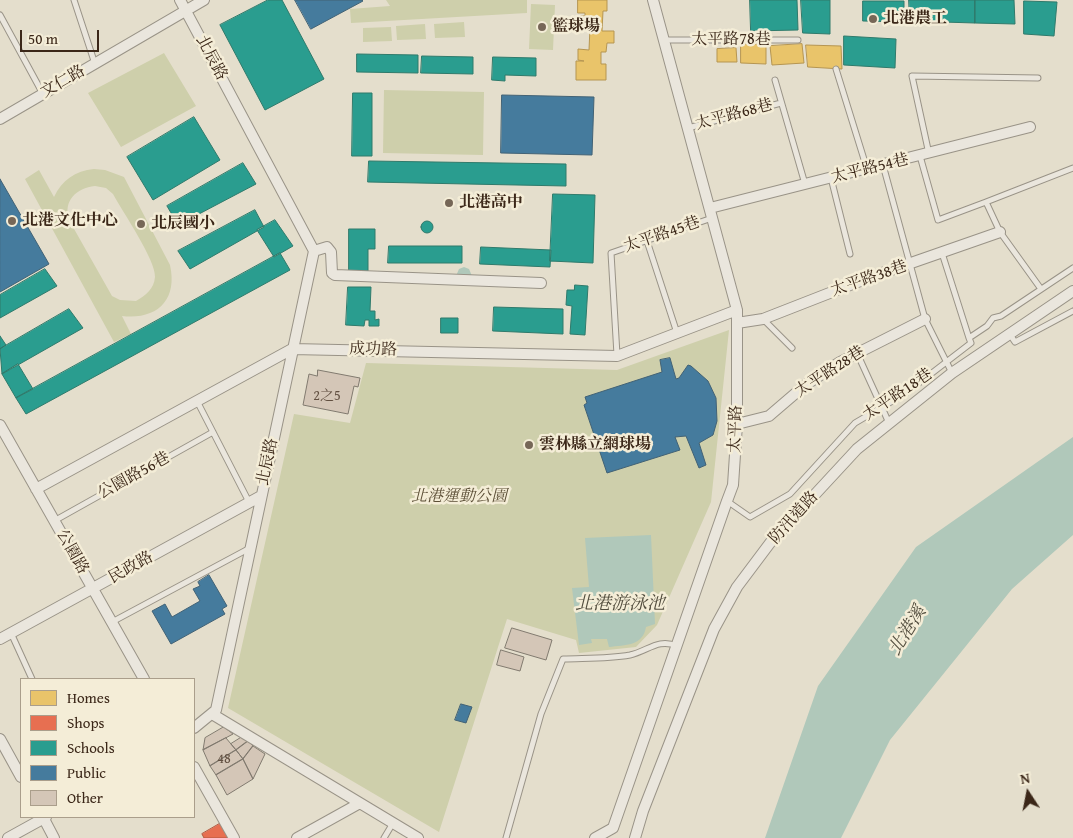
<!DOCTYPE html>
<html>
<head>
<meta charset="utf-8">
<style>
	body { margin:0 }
	#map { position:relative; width:1073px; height:838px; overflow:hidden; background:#e4decc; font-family:"Gentium Book Plus",serif }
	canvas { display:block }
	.legend { position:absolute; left:20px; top:678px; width:175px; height:140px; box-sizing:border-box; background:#f4edd7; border:1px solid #aa9e8b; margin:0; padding:6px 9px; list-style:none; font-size:15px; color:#3b2718 }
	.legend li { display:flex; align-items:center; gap:10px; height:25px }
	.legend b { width:25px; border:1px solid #aa9e8b }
	.north { position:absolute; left:1003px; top:768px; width:50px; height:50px; -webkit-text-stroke:4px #f4edd7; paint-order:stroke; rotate:349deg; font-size:14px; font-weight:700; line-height:20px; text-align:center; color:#3b2718 }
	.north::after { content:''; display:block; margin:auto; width:18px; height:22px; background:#3b2718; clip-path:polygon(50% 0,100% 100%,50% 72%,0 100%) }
	.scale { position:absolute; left:20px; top:30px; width:79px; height:22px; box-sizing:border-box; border:2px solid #3b2718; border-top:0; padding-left:6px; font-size:15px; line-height:18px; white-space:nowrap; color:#3b2718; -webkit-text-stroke:4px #f4edd7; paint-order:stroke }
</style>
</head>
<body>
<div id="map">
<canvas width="1073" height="838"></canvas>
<ul class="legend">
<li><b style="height:14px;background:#e9c46a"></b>Homes</li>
<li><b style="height:14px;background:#e76f51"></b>Shops</li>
<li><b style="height:14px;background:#2a9d8f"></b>Schools</li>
<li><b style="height:14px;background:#457b9d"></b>Public</li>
<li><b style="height:14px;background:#d4c6b7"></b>Other</li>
</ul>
<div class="north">N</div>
<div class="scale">50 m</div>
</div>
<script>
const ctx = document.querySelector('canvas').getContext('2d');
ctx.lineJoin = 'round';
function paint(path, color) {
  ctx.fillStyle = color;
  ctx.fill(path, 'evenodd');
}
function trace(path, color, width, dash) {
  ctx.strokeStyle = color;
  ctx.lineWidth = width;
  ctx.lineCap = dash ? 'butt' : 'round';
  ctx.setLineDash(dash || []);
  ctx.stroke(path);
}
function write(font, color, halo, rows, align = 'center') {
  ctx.font = font + ' "Gentium Book Plus","Noto Serif TC",serif';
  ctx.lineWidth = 5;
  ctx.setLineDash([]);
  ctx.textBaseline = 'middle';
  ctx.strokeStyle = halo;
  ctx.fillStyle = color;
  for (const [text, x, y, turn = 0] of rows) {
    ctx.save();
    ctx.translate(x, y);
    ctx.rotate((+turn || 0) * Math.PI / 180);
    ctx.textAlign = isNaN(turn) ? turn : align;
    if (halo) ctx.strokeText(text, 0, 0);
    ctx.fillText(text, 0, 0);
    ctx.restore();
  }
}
const green = new Path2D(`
	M386 0H527V13L351 23 350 9 390 6Z
	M531 4 555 5 553 50 529 49Z
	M464 22 465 37 435 38 434 24Z
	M425 24 426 39 397 40 396 26Z
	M391 27 392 41 363 42V28Z
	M164 53 196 106 121 147 88 93Z
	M384 90 484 92 483 155 383 153Z
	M94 169 105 170 124 177 170 265C178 301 156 320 122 316L131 334 114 342 25 179 39 170 54 197C62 180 75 171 94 169ZM95 186 106 188 113 194C122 211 156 260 155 277 154 289 146 295 136 301L120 300 112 296 69 220C63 201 76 188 95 186Z
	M729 330 711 502 657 625 636 647 579 653 576 640 507 619 439 832 228 708 294 414 350 423 366 363 617 370Z`);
const water = new Path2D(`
	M464 267 469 269 472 276H456L459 269Z
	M1073 437V535L1012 589 890 740 841 838H765L818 686 916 547Z
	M651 535 655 624 646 627C643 646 625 645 609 647L607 639H591L592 643 579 645 572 588 589 587 585 538Z`);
const homes = new Path2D(`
	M578 0H607V11H603L602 31H614V43H607L606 52H601V64H606V80H576V61H584L578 60V49L589 50 590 27 580 26V16H585V13H578Z
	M741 44H766V64L741 63Z
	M802 44 804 63 772 65 770 46Z
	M806 45 841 46 842 69 808 67Z
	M736 48 737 62H717V49Z`);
const shops = new Path2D(`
	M221 823 230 838H204L202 834Z`);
const schools = new Path2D(`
	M268 0H282L324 79 265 110 220 25Z
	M750 0H797L798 30 751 31Z
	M801 0H830V34L803 33Z
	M909 0H975V23L910 21Z
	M975 0H1014L1015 24 975 23Z
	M863 1H904V22L863 21Z
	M1024 1 1057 2 1054 36 1024 34Z
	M844 36 896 39 895 68 844 65Z
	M357 54 418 55V73L357 72Z
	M422 56 473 57V74L421 73Z
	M493 57 536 58V76L505 75V81L492 80Z
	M353 93H372V156H352Z
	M194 117 220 160 153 200 127 157Z
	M369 161 566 164V186L368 182Z
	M243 163 256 184 178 225 167 206Z
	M553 194 595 195 593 263 550 261Z
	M255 210 264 227 190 269 178 251Z
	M275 220 293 246 274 257 257 230Z
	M421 227a6 6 0 1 1 12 0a6 6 0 1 1-12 0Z
	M349 229H375V249H368V271H349Z
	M389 246H462V263H388Z
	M481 247 551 250 550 267 480 264Z
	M280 253 290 270 26 414 16 398Z
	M45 269 57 286 0 318V295Z
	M575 285 588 286 585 335 570 334 572 306 566 305 567 290H574Z
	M348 287H371L370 311H375V320L379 319V326H369V320H365L364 326 346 325Z
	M494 307 563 309V334L493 331Z
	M69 309 83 328 2 374 0 349Z
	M441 318H458V333H441Z
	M0 336 6 345 0 349Z
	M18 364 33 389 16 398 2 374Z`);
const public = new Path2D(`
	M295 0H362L363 1 311 29Z
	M502 95 594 97 592 155 501 153Z
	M0 179 49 264 0 292Z
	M670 358 676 379 679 378 688 365 691 366 708 381 716 398 717 421 713 435 699 443 706 465 699 468 686 436 675 437 680 450 607 473 584 405 587 403 585 397 662 372 660 360Z
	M209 575 227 606 222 609 225 614 171 644 152 611 165 604 172 617 200 601 193 589 200 586 198 582Z
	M461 704 472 707 466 723 455 720Z`);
const building = new Path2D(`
	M318 370 360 378 358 387 354 386 348 414 303 405 309 374 317 376Z
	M512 628 552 640 546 660 505 648Z
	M501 650 524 657 520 671 497 665Z
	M224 727 233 734 203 750 205 738Z
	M242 737 248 741 236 750 231 744Z
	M226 738 236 750 210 766 203 750Z
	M248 741 253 746 243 759 236 750Z
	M253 746 265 754 253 779 243 759Z
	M236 750 243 759 216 775 210 766Z
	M243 759 253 779 227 795 216 775Z`);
const lane = new Path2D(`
	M74 0 95 64
	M0 15 43 94
	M664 40H798
	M836 69 867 169
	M775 80 805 184
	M688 128 781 103
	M929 154 912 76 1038 78
	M920 156 938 220 986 202 1000 232 1041 289
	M883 165 925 319 952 373
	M831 178 850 254
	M986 202 1073 168
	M647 241 677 333
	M942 253 969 338
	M763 319 792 348
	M1009 333 1015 342 1073 311
	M857 353 889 423
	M617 355 611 253 712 218
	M197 401 249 502
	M727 501 750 517 790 494 855 423 906 393 971 343 969 338 987 326 993 318 1001 316 1073 268
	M54 521 213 432
	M112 622 250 548
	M11 633 32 679
	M384 838 393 823
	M506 838 541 714 563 659C585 658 608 659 630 655 648 651 658 638 677 646`);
const street = new Path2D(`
	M180 0 314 251 216 710 194 728
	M0 119 204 0
	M710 208 1030 127
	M314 251 327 247 331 252 332 273 335 275 541 283
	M737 323 763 319 868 278 1000 232
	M737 424 769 416 804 386 840 362 925 319
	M0 425 144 679
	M36 489 292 349 617 356 737 310
	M0 639 261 496
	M212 714 418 838
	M0 739 21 777
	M194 767 234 838
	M43 817 54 838
	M8 838 46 817
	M297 838 360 803
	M595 838 613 828 727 501 733 485 737 424V310L653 0
	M635 838 643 811 714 629 737 587 770 543 857 449 952 373 1073 291`);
const markers = [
	[873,19,5,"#766757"],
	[542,27,5,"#766757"],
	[449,203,5,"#766757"],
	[12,221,5,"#766757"],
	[141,224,5,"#766757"],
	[529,445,5,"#766757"]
];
const numberNames = [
	["2之5",327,396],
	["48",224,759]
];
const poiNames = [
	["北港農工",883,19],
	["籃球場",552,27],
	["北港高中",459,203],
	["北港文化中心",22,221],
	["北辰國小",151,224],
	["雲林縣立網球場",539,445]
];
const streetNames = [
	["太平路78巷",731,40],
	["北辰路",211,58,62],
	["文仁路",63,82,-30],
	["太平路68巷",734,115,-15],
	["太平路54巷",870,169,-14],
	["太平路45巷",662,235,-19],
	["太平路38巷",869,279,-19],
	["成功路",373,350,1],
	["太平路28巷",830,372,-33],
	["太平路18巷",898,395,-34],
	["太平路",736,429,-88],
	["北辰路",268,462,-78],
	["公園路56巷",134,476,-29],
	["防汛道路",794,518,-48],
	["公園路",72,552,61],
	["民政路",131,568,-29]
];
const parkNames = [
	["北港運動公園",459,497]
];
const waterNames = [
	["北港游泳池",620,604],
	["北港溪",908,631,-58]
];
paint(green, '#cecfab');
paint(water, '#b0c8ba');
paint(homes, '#e9c46a');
trace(homes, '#b59551', 1);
paint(shops, '#e76f51');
trace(shops, '#b35940', 1);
paint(schools, '#2a9d8f');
trace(schools, '#2f7a6b', 1);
paint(public, '#457b9d');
trace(public, '#426275', 1);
paint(building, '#d4c6b7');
trace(building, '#817a6f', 1);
trace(lane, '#999387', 7);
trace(street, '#999387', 12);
trace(lane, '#eae6dd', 5);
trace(street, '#eae6dd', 10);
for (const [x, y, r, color] of markers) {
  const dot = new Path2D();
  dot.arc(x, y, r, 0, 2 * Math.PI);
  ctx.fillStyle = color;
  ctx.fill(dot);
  trace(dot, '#f4edd7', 2);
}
write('14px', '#614f40', null, numberNames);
write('bold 16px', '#3b2718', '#f4edd7', poiNames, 'left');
write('16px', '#3b2718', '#f4edd7', streetNames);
write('italic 16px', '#5b4e36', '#f4edd7', parkNames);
write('italic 18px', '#524d3e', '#f4edd7', waterNames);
</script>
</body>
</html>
